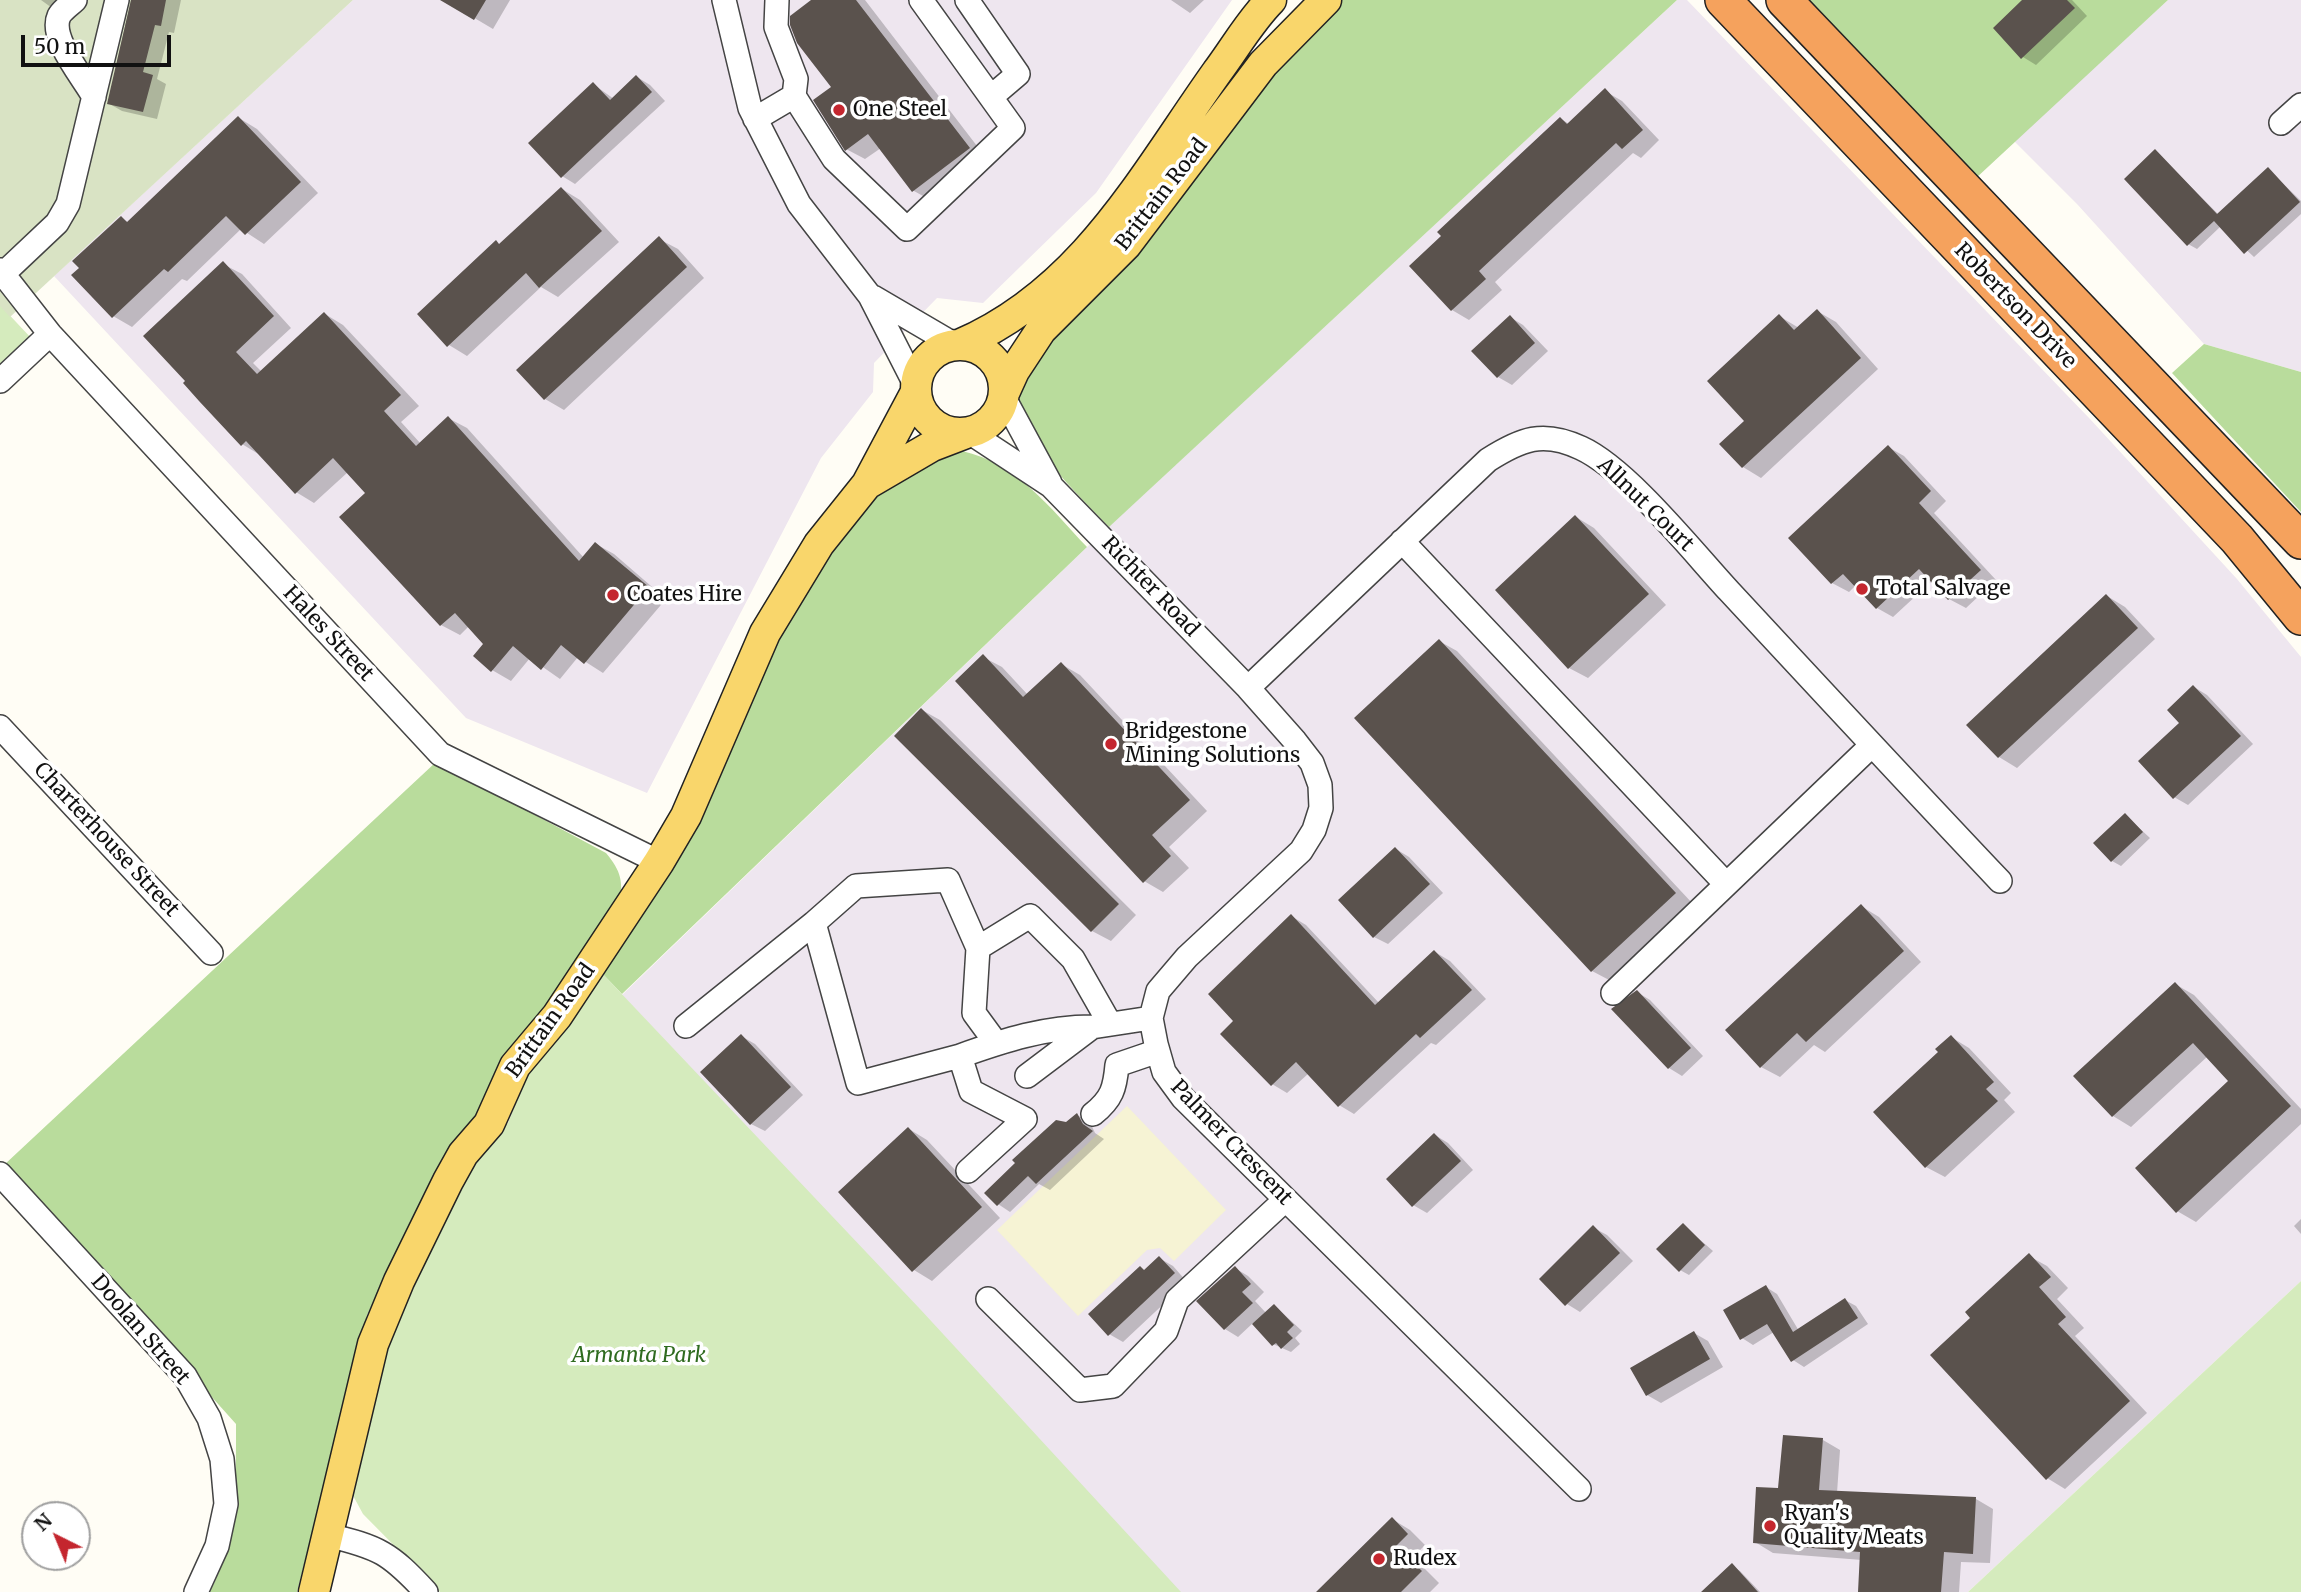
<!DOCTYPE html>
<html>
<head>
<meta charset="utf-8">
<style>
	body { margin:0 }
	#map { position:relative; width:2301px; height:1592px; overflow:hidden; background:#fffdf5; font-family:Merriweather,serif }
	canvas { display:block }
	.north { position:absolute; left:21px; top:1501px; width:70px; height:70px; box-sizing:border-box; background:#fff; border:2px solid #a0a0a0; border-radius:50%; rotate:317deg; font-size:19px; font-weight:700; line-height:28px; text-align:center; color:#111 }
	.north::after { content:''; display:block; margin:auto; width:24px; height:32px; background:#c4262e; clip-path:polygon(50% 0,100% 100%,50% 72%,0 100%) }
	.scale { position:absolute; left:21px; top:35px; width:150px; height:32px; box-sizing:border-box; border:4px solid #111; border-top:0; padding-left:9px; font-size:21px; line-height:24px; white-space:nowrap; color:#111; -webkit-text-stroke:5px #fff; paint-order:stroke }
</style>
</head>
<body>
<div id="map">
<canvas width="2301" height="1592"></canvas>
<div class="north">N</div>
<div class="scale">50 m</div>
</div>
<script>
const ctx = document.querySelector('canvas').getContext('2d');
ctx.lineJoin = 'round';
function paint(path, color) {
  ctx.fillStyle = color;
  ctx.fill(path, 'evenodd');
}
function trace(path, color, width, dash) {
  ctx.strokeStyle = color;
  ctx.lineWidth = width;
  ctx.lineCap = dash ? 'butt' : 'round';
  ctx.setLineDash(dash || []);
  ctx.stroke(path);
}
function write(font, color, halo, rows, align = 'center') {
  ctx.font = font + ' Merriweather,serif';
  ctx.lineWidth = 7;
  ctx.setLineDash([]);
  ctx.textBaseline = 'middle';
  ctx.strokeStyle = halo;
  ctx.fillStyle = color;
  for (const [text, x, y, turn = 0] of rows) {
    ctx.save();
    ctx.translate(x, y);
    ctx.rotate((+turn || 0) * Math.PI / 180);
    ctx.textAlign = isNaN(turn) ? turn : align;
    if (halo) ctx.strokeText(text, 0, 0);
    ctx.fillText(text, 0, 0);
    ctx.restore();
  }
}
const industrial = new Path2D(`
	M353 0H1232L1096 193 983 303 937 298 874 363 873 392 821 458 647 793 466 718 54 276Z
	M1677 0H1687L2090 419 2237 579 2301 657V1281L1968 1592H1178L622 995 1087 547Z
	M2168 0H2301V372L2204 344 2077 204 2014 141Z`);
const farmland = new Path2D(`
	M1127 1106 1226 1210 1174 1261 1160 1248 1147 1250 1078 1316 997 1230Z`);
const green = new Path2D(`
	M0 305 33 340 0 370Z
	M600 971 920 1309 1181 1592H440L363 1514 350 1490 381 1354 435 1232 478 1159 508 1123 528 1072 556 1042Z
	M2301 1281V1592H1968Z`);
const forest = new Path2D(`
	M1339 0H1677L1109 527C1081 497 1017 439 1020 395 1020 385 1026 373 1028 363L1216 137Z
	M1804 0H2168L1975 179Z
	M2204 344 2301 372V512L2172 373Z
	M962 451C1017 463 1050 508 1087 547L622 994 600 971 794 606 839 538 883 490 936 456Z
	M436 762 606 853C621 871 624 882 619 906L526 1035 511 1047 499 1064 477 1118 457 1138 426 1193 367 1315 297 1592H210C237 1539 236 1482 236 1424L4 1165Z`);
const cemetery = new Path2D(`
	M0 0H353L10 317 0 306Z`);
const shadow = new Path2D(`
	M41 0H86L66 18Z
	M131 0H181L174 33 169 32 157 79 166 84 157 119 122 111 108 103Z
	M444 0H510L493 29Z
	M814 0H865L987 159 932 201 914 191 881 148 865 159 846 149Z
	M1171 0H1204L1190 13Z
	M2025 0H2072L2087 16 2036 65 2023 57Z
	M637 77 650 85 665 101 575 184 562 176 593 84 614 99Z
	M1605 91 1622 101 1659 140 1641 158 1633 153 1495 282 1502 290 1469 320 1452 310 1561 119 1569 124Z
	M239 118 257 129 318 193 264 244 241 229 187 281 182 279 132 327 113 316 121 218 129 223Z
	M2155 151 2219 215 2268 169 2301 201V214L2254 257 2221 226 2197 249 2188 244Z
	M562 189 580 200 619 242 558 297 541 287 467 356 449 345 500 245Z
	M659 239 678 249 704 278 564 410 545 399 518 370Z
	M223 264 242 274 291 328 253 363 262 372 325 314 343 325 419 406 401 422 421 444 448 418 467 428 584 558 596 544 614 554 666 599 603 673 578 657 560 679 530 658 511 681 492 670 475 656 486 644 469 626 460 635 441 625 341 518 368 493 348 472 314 503 296 492 260 455 242 444Z
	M1817 311 1836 322 1878 369 1761 478 1743 467 1721 444 1746 421 1779 316 1799 328Z
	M1510 317 1523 325 1548 351 1512 385 1498 377Z
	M1888 447 1904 456 1946 501 1934 513 1996 580 1966 608 1949 599 1932 581 1893 617 1877 608 1856 585 1849 592 1832 583Z
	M1576 517 1594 528 1666 605 1588 678 1569 668 1497 590Z
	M2107 596 2125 607 2155 639 2017 768 1999 757Z
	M1439 641 1457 651 1693 904 1611 981 1592 971Z
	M983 657 1002 667 1028 695 1061 664 1080 675 1207 811 1169 847 1189 868 1163 892 1144 881Z
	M2194 687 2207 695 2253 744 2188 805 2174 797 2182 723Z
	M922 710 940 720 1136 915 1111 941 1092 931Z
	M2125 815 2150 838 2121 866 2112 861Z
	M1396 849 1409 857 1443 893 1388 944 1374 937Z
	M1861 906 1879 917 1921 962 1825 1052 1814 1045 1780 1077 1761 1067Z
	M1291 916 1306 925 1379 1003 1435 952 1450 961 1486 999 1436 1045 1431 1043 1354 1114 1339 1105 1309 1073 1287 1093 1272 1084Z
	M2175 984 2194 995 2301 1109V1124L2196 1222 2177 1211 2230 1081 2208 1056 2131 1127 2113 1116Z
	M1637 992 1650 1000 1703 1056 1682 1076 1669 1068Z
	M741 1036 755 1044 803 1095 765 1131 751 1124Z
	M1951 1037 1969 1048 2011 1093 2004 1100 2015 1112 1945 1177 1926 1167 1940 1052Z
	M1077 1115 1090 1122 1095 1133 1104 1139 1050 1190 1039 1184 1010 1212 998 1204 1018 1163Z
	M909 1129 927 1140 1000 1218 932 1281 914 1270Z
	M1435 1135 1448 1143 1473 1170 1427 1213 1413 1205Z
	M2301 1219V1234L2294 1226Z
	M1683 1225 1713 1251 1689 1275 1680 1270Z
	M1594 1228 1607 1235 1633 1261 1580 1312 1567 1304Z
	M2029 1256 2047 1266 2068 1288 2057 1299 2084 1328 2075 1336 2147 1413 2065 1489 2047 1478 1973 1318Z
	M1159 1258 1173 1266 1187 1282 1123 1342 1109 1334 1145 1271Z
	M1235 1268 1248 1276 1264 1292 1255 1301 1267 1314 1275 1306 1302 1331 1295 1338 1300 1344 1291 1352 1273 1344 1253 1323 1238 1337 1225 1329Z
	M1766 1287 1777 1294 1799 1331 1845 1300 1856 1306 1868 1324 1804 1367 1793 1360 1774 1332 1753 1345 1742 1338Z
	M1694 1333 1708 1341 1723 1367 1661 1403 1647 1395Z
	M1823 1440 1840 1450 1837 1493 1976 1499 1993 1509 1990 1563 1961 1562 1959 1592H1860L1862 1560 1773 1553 1755 1542 1780 1490Z
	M1392 1519 1410 1530 1425 1545 1413 1557 1439 1583 1430 1592H1319Z
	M1732 1566 1740 1571 1760 1592H1704Z`);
const building = new Path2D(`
	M131 0H166L161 26 155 25 143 72 153 75 143 112 107 104Z
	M440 0H486L474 20Z
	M811 0H856L970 148 912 192 868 134 845 151 813 100 831 87 797 43 790 25V16Z
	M2022 0H2067L2075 8 2021 59 1993 28Z
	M636 75 652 92 561 178 528 143 593 82 610 100Z
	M1605 88 1643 130 1622 149 1616 143 1479 271 1486 279 1451 311 1409 266 1441 236 1437 232 1560 117 1567 124Z
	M238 116 301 182 245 235 226 216 168 272 164 269 112 318 71 275 79 268 72 261 121 216 127 222Z
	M2155 149 2217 214 2268 167 2300 202 2244 254 2214 221 2187 246 2124 179Z
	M561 187 602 231 539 288 526 273 447 347 417 314 496 240 499 244Z
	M659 236 687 267 544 400 516 370Z
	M223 261 274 316 236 352 257 374 324 312 401 395 384 411 416 446 448 416 579 561 595 542 649 587 584 664 561 645 541 670 513 646 491 672 473 656 483 644 455 613 440 626 339 517 365 493 333 458 295 494 246 441 241 446 199 401 183 383 185 381 143 336Z
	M1817 309 1861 358 1742 468 1719 444 1744 421 1707 381 1779 314 1794 330Z
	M1510 315 1535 343 1497 378 1471 351Z
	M1888 445 1931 491 1919 503 1981 570 1948 600 1919 569 1876 609 1843 574 1831 584 1788 538Z
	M1575 515 1649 594 1568 669 1495 590Z
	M2106 594 2138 628 1998 758 1966 725Z
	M1439 639 1676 893 1591 972 1354 718Z
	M983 654 1023 697 1061 662 1190 800 1152 835 1171 856 1143 883 955 681Z
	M2193 685 2241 736 2173 799 2138 761 2179 723 2167 710Z
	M921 708 1119 904 1091 932 894 736Z
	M2125 813 2143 832 2111 862 2093 843Z
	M1395 847 1430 884 1373 938 1338 900Z
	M1861 904 1904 951 1806 1042 1797 1033 1760 1068 1725 1030Z
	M1291 914 1375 1005 1434 950 1472 990 1420 1038 1416 1034 1338 1107 1296 1062 1271 1086 1220 1034 1233 1021 1208 994Z
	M2175 982 2291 1106 2176 1213 2135 1168 2228 1081 2193 1043 2112 1117 2073 1076Z
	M1637 990 1691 1048 1668 1069 1611 1009Z
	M741 1034 791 1087 750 1125 700 1072Z
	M1951 1035 1994 1082 1986 1089 1998 1101 1925 1168 1873 1112 1938 1052 1935 1049Z
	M1077 1113 1083 1124 1093 1131 1036 1184 1028 1176 997 1206 984 1193 1015 1163 1012 1160 1056 1120 1066 1122Z
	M908 1127 982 1207 912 1272 838 1192Z
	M1434 1133 1461 1161 1412 1207 1386 1179Z
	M1683 1223 1705 1245 1679 1272 1656 1249Z
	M1593 1225 1620 1253 1565 1306 1539 1279Z
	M2029 1253 2051 1277 2039 1287 2066 1317 2058 1324 2130 1401 2046 1480 1930 1355 1970 1318 1965 1312Z
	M1159 1256 1175 1273 1108 1336 1088 1314 1140 1266 1144 1270Z
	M1235 1266 1251 1284 1242 1292 1253 1303 1224 1330 1196 1301Z
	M1766 1285 1793 1332 1845 1298 1858 1318 1791 1362 1767 1324 1740 1340 1723 1310Z
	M1274 1304 1294 1325 1287 1332 1293 1338 1281 1349 1276 1343 1272 1346 1252 1324Z
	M1694 1331 1710 1359 1646 1396 1630 1368Z
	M1783 1435 1823 1438 1819 1490 1976 1497 1973 1554 1944 1552 1941 1592H1858L1860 1552 1753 1543 1756 1487 1778 1488Z
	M1392 1517 1408 1534 1396 1546 1422 1571 1401 1592H1316Z
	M1732 1563 1758 1592H1701Z`);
const minor = new Path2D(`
	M75 0C70 5 62 10 59 16 49 38 83 77 94 97
	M724 0 750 108 799 204 870 296 916 386
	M777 0 776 27 796 79 794 96 834 159 907 229 1013 128 921 0
	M967 0 1018 74 991 97
	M755 119 794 96
	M2281 123 2301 105
	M0 270 50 334 440 754 659 862
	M3 274 57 223 68 204 117 0
	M873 297 955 345
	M0 381 50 334
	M1003 396 1050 483
	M969 432 1051 486 1248 688 1295 741 1312 763 1320 785 1321 808 1314 830 1301 851 1187 957 1158 991 1151 1018 1156 1044 1164 1072 1183 1098 1579 1489
	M1402 541 1726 884
	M1248 688 1488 460C1521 439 1543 430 1581 448 1627 469 1693 552 1729 591 1819 688 1909 785 2000 881
	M0 727 211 953
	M814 923 856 886 948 880 978 948 974 1013 996 1043
	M978 948 1030 916 1073 959 1110 1024
	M1613 993 1871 746
	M686 1026 814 923 858 1083 960 1056
	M1027 1076 1092 1027 1151 1018
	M1093 1114C1112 1099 1115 1088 1117 1065L1158 1051
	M968 1171 1025 1119 971 1091 960 1056C1005 1040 1045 1027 1092 1027
	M0 1174 185 1376 209 1418 222 1459 226 1504 217 1546 196 1592
	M988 1299 1080 1390 1113 1386 1166 1331 1177 1300 1285 1200
	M327 1535C379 1547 390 1553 426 1592`);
const major = new Path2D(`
	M959 345C1083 292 1143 176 1217 72 1235 48 1250 21 1271 0
	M916 389a44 44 0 1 1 88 0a44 44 0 1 1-88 0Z
	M1004 393 1014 371 1041 330 1126 245 1263 64 1326 0
	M867 484 932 446 966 433
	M314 1592 373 1344 399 1281 448 1181 463 1154 489 1124 515 1066 557 1016 659 862 686 816 765 633 819 544 867 484 916 392`);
const highway = new Path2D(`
	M1723 0 2237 539 2301 617
	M1784 0 2301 541`);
const markers = [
	[839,110,7,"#c4262e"],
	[1862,589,7,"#c4262e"],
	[613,595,7,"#c4262e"],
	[1111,744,7,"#c4262e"],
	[1770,1526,7,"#c4262e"],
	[1379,1559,7,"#c4262e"]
];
const poiNames = [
	["One Steel",853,110],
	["Total Salvage",1876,589],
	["Coates Hire",627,595],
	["Bridgestone",1125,732],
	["Mining Solutions",1125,756],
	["Ryan's",1784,1514],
	["Quality Meats",1784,1538],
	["Rudex",1393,1559]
];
const streetNames = [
	["Brittain Road",1162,195,-52],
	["Robertson Drive",2015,306,46],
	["Allnut Court",1645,505,44],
	["Richter Road",1150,587,46],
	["Hales Street",328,634,47],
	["Charterhouse Street",106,840,47],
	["Brittain Road",551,1021,-54],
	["Palmer Crescent",1231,1143,46],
	["Doolan Street",140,1330,49]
];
const parkNames = [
	["Armanta Park",639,1356]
];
paint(industrial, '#eee6ef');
paint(farmland, '#f6f3d4');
paint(green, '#d5ebbd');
paint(forest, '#b9dc9c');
paint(cemetery, '#d9e3c4');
paint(shadow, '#0003');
paint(building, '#5a524d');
trace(minor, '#444', 26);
trace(major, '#222', 33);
trace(highway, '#222', 38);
trace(minor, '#fff', 23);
trace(major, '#f9d66b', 30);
trace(highway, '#f5a25d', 35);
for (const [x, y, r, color] of markers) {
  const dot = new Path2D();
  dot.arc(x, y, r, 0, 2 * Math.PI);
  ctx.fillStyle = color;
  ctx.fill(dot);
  trace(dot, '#fff', 2.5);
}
write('21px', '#111', '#fff', poiNames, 'left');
write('21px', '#111', '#fff', streetNames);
write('italic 21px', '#2f6b1f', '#fff', parkNames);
</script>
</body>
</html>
